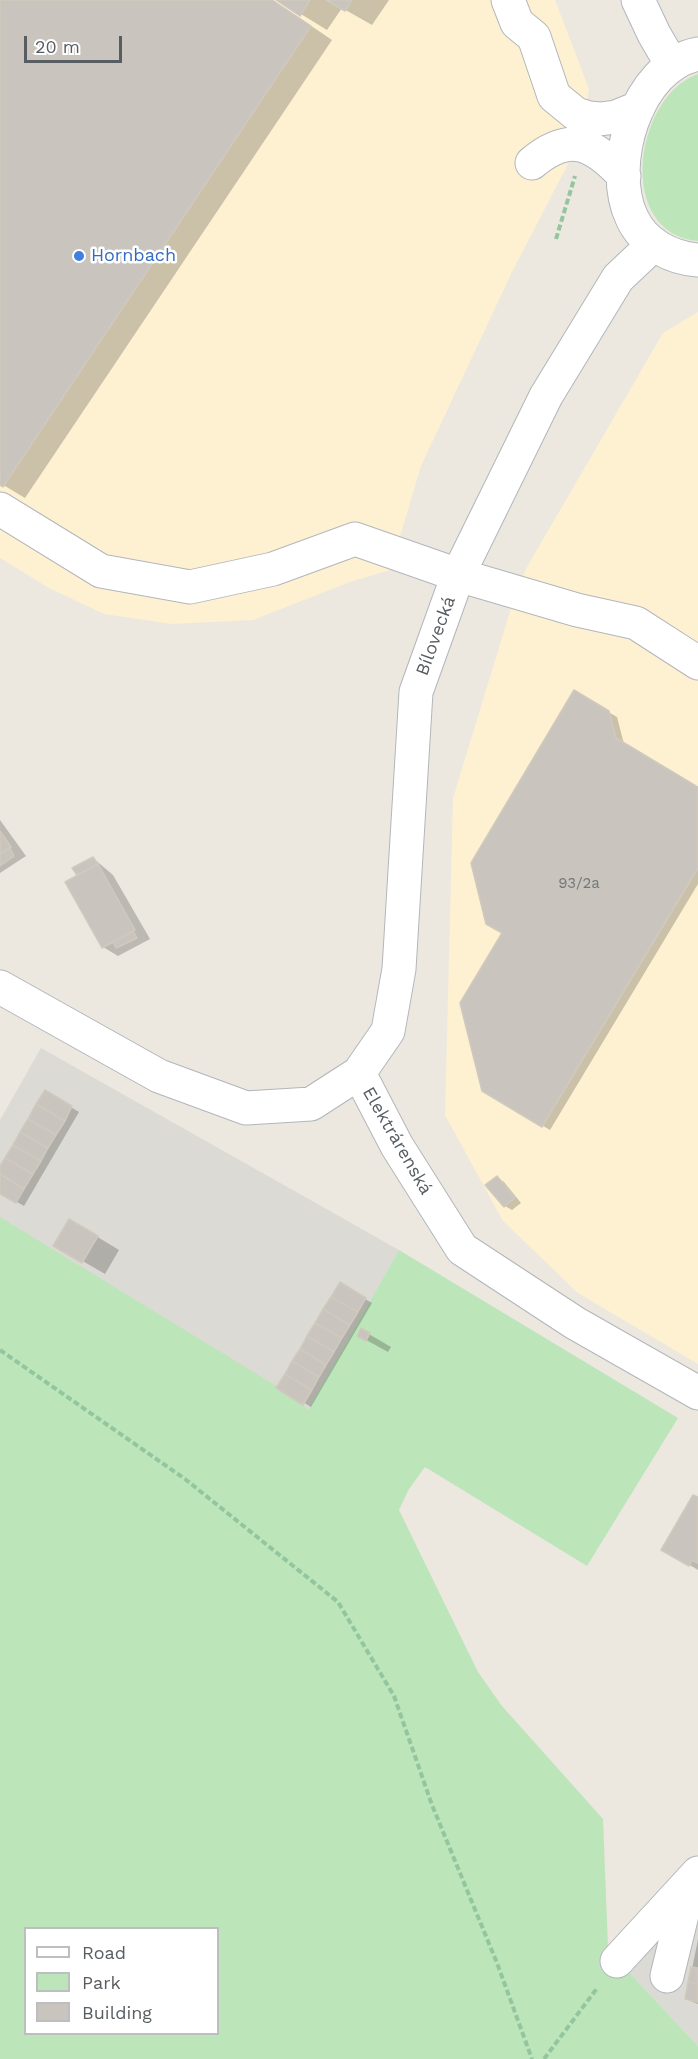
<!DOCTYPE html>
<html>
<head>
<meta charset="utf-8">
<style>
	body { margin:0 }
	#map { position:relative; width:698px; height:2059px; overflow:hidden; background:#ece8df; font-family:"Work Sans",sans-serif }
	canvas { display:block }
	.legend { position:absolute; left:24px; top:1927px; width:195px; height:108px; box-sizing:border-box; background:#fff; border:2px solid #bcbec0; margin:0; padding:8px 10px; list-style:none; font-size:18px; color:#585d61 }
	.legend li { display:flex; align-items:center; gap:12px; height:30px }
	.legend b { width:30px; border:2px solid #bcbec0 }
	.scale { position:absolute; left:24px; top:36px; width:98px; height:27px; box-sizing:border-box; border:3px solid #585d61; border-top:0; padding-left:8px; font-size:18px; line-height:21px; white-space:nowrap; color:#585d61; -webkit-text-stroke:4px #fff; paint-order:stroke }
</style>
</head>
<body>
<div id="map">
<canvas width="698" height="2059"></canvas>
<ul class="legend">
<li><b style="height:8px;background:#fff"></b>Road</li>
<li><b style="height:16px;background:#bde5ba"></b>Park</li>
<li><b style="height:16px;background:#c9c5be"></b>Building</li>
</ul>
<div class="scale">20 m</div>
</div>
<script>
const ctx = document.querySelector('canvas').getContext('2d');
ctx.lineJoin = 'round';
function paint(path, color) {
  ctx.fillStyle = color;
  ctx.fill(path, 'evenodd');
}
function trace(path, color, width, dash) {
  ctx.strokeStyle = color;
  ctx.lineWidth = width;
  ctx.lineCap = dash ? 'butt' : 'round';
  ctx.setLineDash(dash || []);
  ctx.stroke(path);
}
function write(font, color, halo, rows, align = 'center') {
  ctx.font = font + ' "Work Sans",sans-serif';
  ctx.lineWidth = 5;
  ctx.setLineDash([]);
  ctx.textBaseline = 'middle';
  ctx.strokeStyle = halo;
  ctx.fillStyle = color;
  for (const [text, x, y, turn = 0] of rows) {
    ctx.save();
    ctx.translate(x, y);
    ctx.rotate((+turn || 0) * Math.PI / 180);
    ctx.textAlign = isNaN(turn) ? turn : align;
    if (halo) ctx.strokeText(text, 0, 0);
    ctx.fillText(text, 0, 0);
    ctx.restore();
  }
}
const commercial = new Path2D(`
	M0 0H555L589 89 581 139 512 272 421 466 390 570 350 582 253 620 172 624 104 614 49 588 0 558Z
	M698 312V1364L578 1293 503 1221 445 1115 453 798 516 592 527 567 663 333Z`);
const industrial = new Path2D(`
	M41 1048 399 1250 308 1411 0 1218V1120Z
	M698 1866V2046L624 1967Z`);
const green = new Path2D(`
	M698 74V241C615 234 634 96 698 74Z
	M0 1217 278 1387 303 1405 308 1410 399 1250 678 1418 587 1566 425 1467 409 1489 399 1510 478 1672 502 1706 603 1819 608 1947 624 1967 698 2046V2059H0ZM26 1928H218V2034H26Z`);
const shadow = new Path2D(`
	M0 0H273L332 40 25 498 0 483Z
	M278 0H389L372 25 342 8 327 30Z
	M574 692 617 717 624 744 698 789V884L550 1130 483 1090 504 933Z
	M0 820 26 856 0 873Z
	M93 858 113 875 150 939 118 956 103 947 80 876 78 874Z
	M45 1092 79 1112 24 1206 0 1192V1170Z
	M497 1178 504 1182 521 1203 512 1210 505 1206Z
	M91 1233 119 1250 105 1274 55 1245Z
	M340 1284 372 1303 311 1407 278 1387Z
	M362 1330 391 1347 388 1352 359 1336Z
	M698 1499V1570L663 1549Z
	M698 1939V2004L686 1999Z`);
const building = new Path2D(`
	M0 0H272L311 26 3 487 0 485Z
	M276 0H310L300 16Z
	M326 0H352L345 11Z
	M574 690 609 711 616 738 698 787V868L542 1127 482 1091 460 1003 502 933 486 924 471 863Z
	M0 831 11 847 0 854Z
	M10 848 14 856 0 866V854Z
	M93 857 98 864 77 875 72 868Z
	M98 864 135 930 102 948 65 882Z
	M133 931 137 938 116 948 113 942Z
	M45 1090 72 1106 65 1121 36 1104Z
	M36 1104 65 1121 56 1135 28 1119Z
	M28 1119 56 1135 48 1148 20 1132Z
	M20 1132 48 1148 41 1161 13 1145Z
	M13 1145 41 1161 33 1174 5 1158Z
	M5 1158 33 1174 24 1189 0 1174V1166Z
	M0 1174 24 1189 16 1203 0 1194Z
	M497 1176 515 1198 504 1207 485 1185Z
	M69 1219 98 1236 82 1263 53 1246Z
	M340 1282 366 1298 358 1312 331 1297Z
	M331 1297 358 1312 350 1325 323 1309Z
	M323 1309 350 1325 342 1338 315 1323Z
	M315 1323 342 1338 334 1352 307 1336Z
	M361 1328 370 1333 366 1341 357 1336Z
	M307 1336 334 1352 326 1365 300 1349Z
	M300 1349 326 1365 319 1377 292 1361Z
	M292 1361 319 1377 312 1390 285 1374Z
	M285 1374 312 1390 303 1405 276 1388Z
	M693 1495 698 1497V1563L692 1560 689 1566 661 1550Z
	M691 1967 698 1968V1984L688 1982Z
	M688 1982 698 1984V2002L685 1999Z`);
const path = new Path2D(`
	M556 239 575 176
	M0 1350 185 1479 338 1602 394 1696 432 1805 497 1963 532 2059
	M544 2059 598 1987`);
const minor = new Path2D(`
	M508 0 517 23 534 37 554 96 576 114 589 118 600 119 616 117 638 108
	M638 0 654 34 672 65
	M698 54C636 66 607 166 632 218 644 244 671 258 698 260
	M532 163C570 131 593 143 624 176
	M0 509 101 571 190 587 273 569 355 539 458 575 577 610 636 623 698 663
	M0 987 159 1076 246 1108 311 1104 359 1073 388 1031 399 969 416 692 458 575 546 396 618 278 654 244
	M359 1073 397 1146 462 1249 575 1323 698 1393
	M617 1961 698 1873
	M667 1976 689 1886`);
const markers = [
	[79,256,6,"#3f7fe0"]
];
const numberNames = [
	["93/2a",579,884]
];
const shopNames = [
	["Hornbach",91,256]
];
const streetNames = [
	["Bílovecká",436,636,-70],
	["Elektrárenská",397,1141,60]
];
paint(commercial, '#fef1d2');
paint(industrial, '#dcdad4');
paint(green, '#bde5ba');
paint(shadow, '#0003');
paint(building, '#c9c5be');
trace(building, '#d0c9bd', 1.5);
trace(minor, '#b2b6bb', 35);
trace(path, '#93c69e', 4, [6, 3]);
trace(minor, '#fff', 33);
for (const [x, y, r, color] of markers) {
  const dot = new Path2D();
  dot.arc(x, y, r, 0, 2 * Math.PI);
  ctx.fillStyle = color;
  ctx.fill(dot);
  trace(dot, '#fff', 2);
}
write('15px', '#747778', null, numberNames);
write('18px', '#366cbe', '#fff', shopNames, 'left');
write('18px', '#585d61', '#fff', streetNames);
</script>
</body>
</html>
